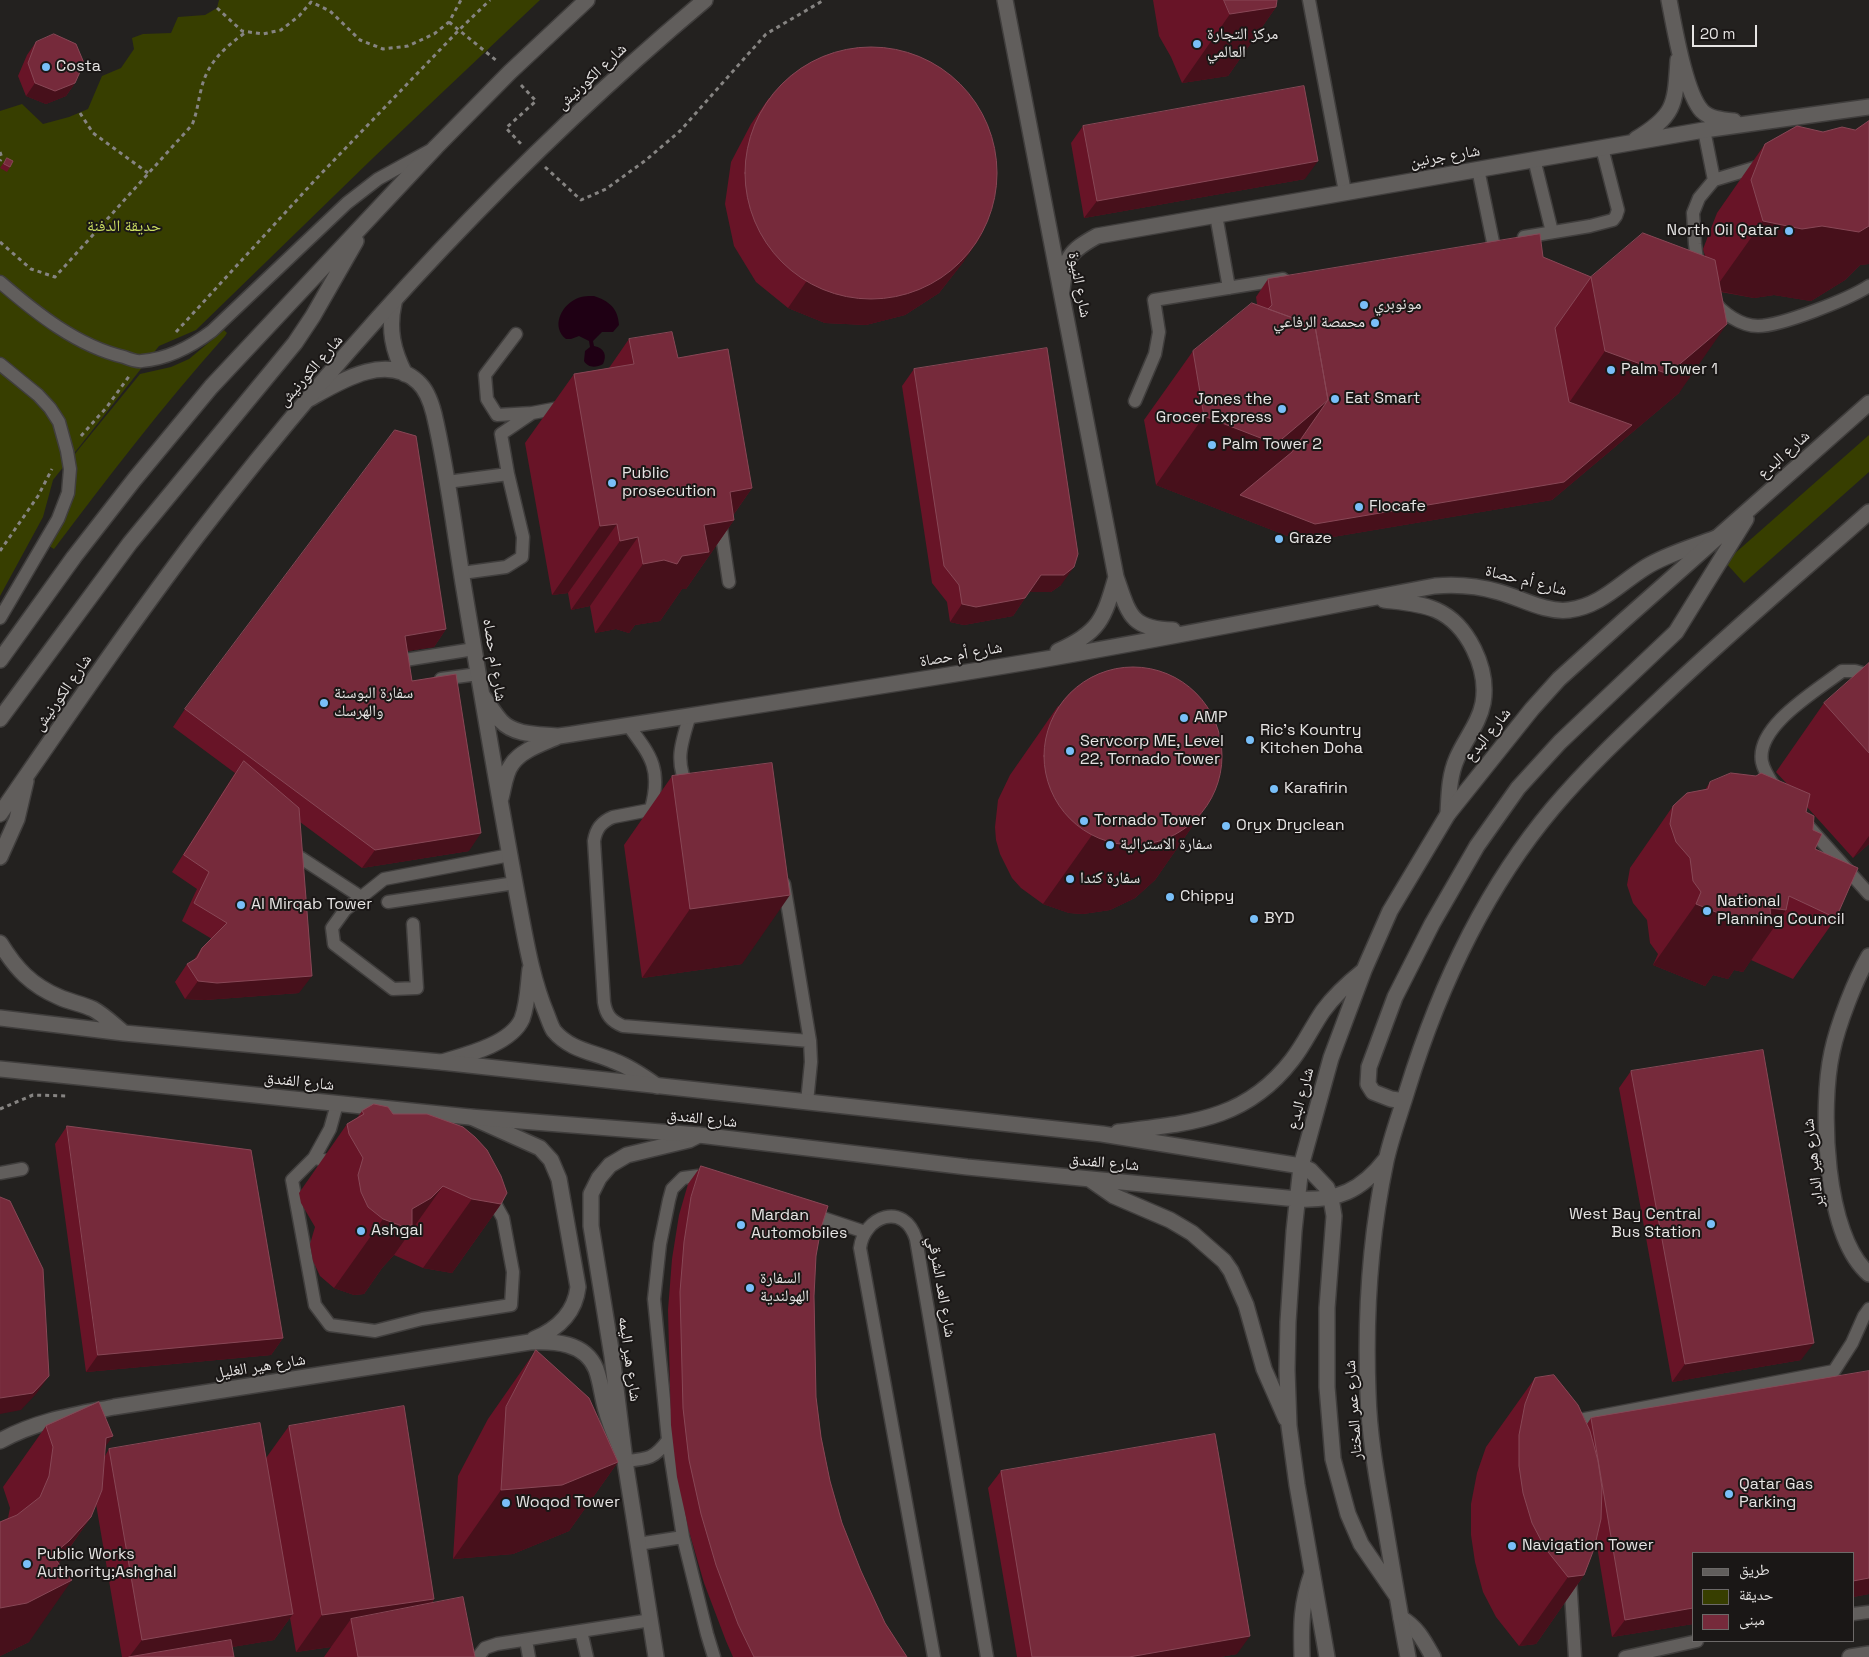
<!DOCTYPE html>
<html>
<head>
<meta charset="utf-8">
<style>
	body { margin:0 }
	#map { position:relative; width:1869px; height:1657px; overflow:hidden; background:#23211f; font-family:"Space Grotesk","Noto Naskh Arabic",sans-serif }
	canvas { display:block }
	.legend { position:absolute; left:1692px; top:1552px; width:162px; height:90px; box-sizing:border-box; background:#1a1716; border:1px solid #6c6968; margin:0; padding:6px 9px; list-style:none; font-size:15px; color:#e6e4e3 }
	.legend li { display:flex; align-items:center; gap:10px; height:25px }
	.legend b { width:25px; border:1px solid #6c6968 }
	.scale { position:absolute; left:1692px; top:25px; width:65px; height:22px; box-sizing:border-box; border:2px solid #e6e4e3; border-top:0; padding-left:6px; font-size:15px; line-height:18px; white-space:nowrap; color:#e6e4e3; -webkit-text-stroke:4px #1a1716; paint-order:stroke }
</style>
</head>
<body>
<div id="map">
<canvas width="1869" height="1657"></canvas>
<ul class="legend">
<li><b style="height:6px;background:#615e5c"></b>طريق</li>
<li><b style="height:14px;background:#373e00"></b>حديقة</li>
<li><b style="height:14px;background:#762a3b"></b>مبنى</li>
</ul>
<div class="scale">20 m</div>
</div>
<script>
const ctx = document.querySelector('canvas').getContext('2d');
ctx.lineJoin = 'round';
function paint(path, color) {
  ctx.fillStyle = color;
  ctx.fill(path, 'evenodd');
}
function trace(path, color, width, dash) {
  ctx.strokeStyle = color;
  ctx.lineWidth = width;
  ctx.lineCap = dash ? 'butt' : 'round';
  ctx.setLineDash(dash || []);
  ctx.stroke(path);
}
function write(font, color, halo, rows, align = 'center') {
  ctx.font = font + ' "Space Grotesk","Noto Naskh Arabic",sans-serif';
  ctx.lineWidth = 4;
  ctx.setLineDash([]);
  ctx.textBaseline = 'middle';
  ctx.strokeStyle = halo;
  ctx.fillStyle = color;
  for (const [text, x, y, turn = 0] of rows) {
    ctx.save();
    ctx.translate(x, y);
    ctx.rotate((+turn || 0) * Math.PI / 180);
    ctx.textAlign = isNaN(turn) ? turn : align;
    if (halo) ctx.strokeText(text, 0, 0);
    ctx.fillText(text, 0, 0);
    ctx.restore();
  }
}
const green = new Path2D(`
	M219 0H540L373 158 196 330 159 346 53 480 43 517 0 596V111L22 104 43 124 69 117 88 109 102 76 121 68 134 49 132 38 143 34 171 33 178 17 205 15 217 8Z
	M224 330 227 333 225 336C164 404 109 476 54 549L49 546C55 536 62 526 67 515 76 496 75 475 74 455L140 374 171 367 189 359Z
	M1869 435V472L1744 583 1725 562Z`);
const water = new Path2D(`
	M594 296C609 301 618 308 619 325L613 332H602L593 341 594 346C605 348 607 356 603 364 596 368 588 368 584 361L585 351 590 347 589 341 579 336 571 339H566C551 327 561 307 574 300 580 296 587 296 594 296Z`);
const path = new Path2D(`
	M217 8 242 31 263 34 281 30 299 16 311 2 330 11 360 40 383 49 408 46 434 34 449 22 461 0
	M449 22 497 61
	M521 85 536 101 506 128 521 144
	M80 113 93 133 148 173
	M0 152 2 158 0 161
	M545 167 581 200 606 189 646 160 680 131 766 34 824 0
	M0 242 31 269 55 277 192 125C197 113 198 102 201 90 207 63 224 48 246 32
	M176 332 316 179 459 30 490 0
	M81 436 106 408 130 375
	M0 551 38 496 52 469
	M0 1109 33 1095 66 1096`);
const lane = new Path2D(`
	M1309 0 1345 192
	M1704 130 1714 180
	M1534 159 1552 232
	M1478 169 1493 242
	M1216 215 1229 288
	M1524 237 1590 226 1613 220 1616 216 1618 210 1602 148
	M1698 268 1695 244 1693 213 1699 198 1714 180 1764 165
	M0 282C36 313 77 346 124 357 129 359 137 362 142 361 168 359 192 346 212 331L347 203 378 179 429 151
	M1713 300C1722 313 1741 326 1758 326 1781 326 1849 299 1869 286
	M516 334 485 375 487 399 497 415 532 413
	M0 364 38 395 50 408 59 422 67 451 70 469 68 493 58 519 0 618
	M1135 401 1155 354 1159 332 1154 300 1283 279
	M508 474 501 434 532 413 564 407
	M447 482 508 474 523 537 522 557 506 567 462 573
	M720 522 729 582
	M405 660 474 649
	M441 679 478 674
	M628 725C651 756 662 769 651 809
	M1776 789C1771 781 1764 772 1762 762 1755 726 1818 690 1842 671H1855L1869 675
	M689 790C674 762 681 744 690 715
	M665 807 613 817C601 822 596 829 594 841L604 1002C606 1015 611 1021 623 1026L810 1041
	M1809 827 1869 894
	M301 858 361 897
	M784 884 810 1041 811 1062 807 1102
	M388 902 515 883
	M413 924 417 988 393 989 334 944 332 928 345 910 384 879 510 855
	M337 1104 330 1129 314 1158 292 1180 315 1305 330 1325 375 1331 422 1319 511 1305 513 1272 503 1218 492 1198 486 1197
	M314 1158 338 1163
	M0 1173 22 1169
	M808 1213 865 1232
	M1569 1422 1834 1371 1852 1343 1864 1316 1869 1309
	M625 1461C648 1459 654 1459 668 1440
	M683 1537 668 1440 654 1299 660 1244 669 1200 672 1189 683 1178 698 1176 708 1180
	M638 1544 683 1537 707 1634 714 1657
	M1570 1577 1575 1657
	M1853 1614 1869 1612
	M581 1631 587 1657
	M526 1640 529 1657
	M478 1657 485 1648 497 1644 651 1620
	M934 1657 860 1248C864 1216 904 1201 916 1239L987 1657
	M1625 1657 1697 1641`);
const street = new Path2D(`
	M1005 0 1116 577C1129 614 1130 629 1173 630
	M1669 0C1674 25 1685 93 1702 111 1710 119 1723 120 1734 121
	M1636 139C1676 115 1675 104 1678 60
	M1062 290C1066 257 1068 252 1097 236L1704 130 1869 107
	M394 303C388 329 393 351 405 374
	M309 399C339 382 386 352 418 382 427 390 431 402 434 414 447 469 454 527 463 583 481 691 499 798 519 905 526 942 532 979 547 1015 549 1020 551 1027 554 1031 570 1050 593 1052 614 1061 630 1067 643 1076 657 1086
	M1384 600C1401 602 1420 603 1436 610 1468 624 1489 669 1483 703 1479 724 1465 739 1457 758 1449 776 1449 795 1448 814
	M1058 651C1099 633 1104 619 1116 577
	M482 695C488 703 494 713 501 721 515 736 540 734 559 736 719 711 880 687 1040 660 1172 637 1303 611 1435 586 1457 584 1478 586 1499 592 1521 598 1546 613 1569 610 1601 606 1620 583 1646 567 1667 554 1693 547 1716 538
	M501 798C504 787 505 773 512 764 521 750 544 743 559 736
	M1869 956C1855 980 1838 1024 1832 1052 1820 1106 1824 1236 1869 1274
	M442 1062C466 1055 511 1044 522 1019 528 1003 528 985 530 969
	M471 1117 540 1148 551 1160 559 1179 578 1287C575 1313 558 1329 534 1339
	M0 1441C36 1421 74 1415 114 1407L530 1342C554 1341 585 1342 596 1369 601 1382 602 1397 606 1410 610 1426 618 1442 624 1457
	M1401 1618C1417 1627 1424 1641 1433 1657
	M656 1657 625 1461 612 1356 591 1226V1194L599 1178 610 1165 627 1155 689 1140 699 1135
	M1302 1657C1301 1625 1301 1604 1312 1573
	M1850 1657 1869 1654`);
const secondary = new Path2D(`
	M0 660 74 557 134 480 211 387 436 147 510 72 587 0
	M0 719 130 543 295 343 313 316 356 241
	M0 814C65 720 129 626 198 535 348 340 517 158 705 0
	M0 857 17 819 26 781
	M0 943C16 969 31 985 59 997 70 1002 82 1004 93 1009 104 1015 114 1025 124 1033
	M0 1018 124 1033 441 1062 1102 1134 1301 1166 1310 1170 1327 1188 1331 1198 1334 1216 1327 1308V1387L1333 1459 1348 1514 1361 1544 1396 1595
	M0 1069 470 1117 699 1135 967 1167 1297 1199C1338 1201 1361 1191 1386 1159
	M1404 1101 1391 1099 1373 1092 1368 1084 1369 1067 1395 997 1432 924 1477 846 1518 788 1560 742 1676 632 1746 519
	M1118 1132C1189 1123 1245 1121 1292 1060 1304 1045 1312 1027 1323 1011 1334 996 1348 983 1363 971
	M1091 1180 1114 1196 1170 1220 1192 1233 1224 1261 1231 1271 1246 1305 1264 1369 1286 1419
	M1327 1657 1297 1485 1289 1426 1287 1370 1288 1322 1294 1231 1301 1166 1331 1058 1364 970 1390 911 1448 814 1532 709 1559 679 1622 622 1869 403
	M1408 1657C1399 1609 1391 1561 1383 1513 1376 1473 1369 1433 1368 1393 1365 1316 1370 1237 1386 1161 1391 1138 1400 1114 1407 1091 1438 990 1484 890 1553 808 1586 769 1623 734 1660 699 1728 634 1799 574 1869 512`);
const wall = new Path2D(`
	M1153 0H1277L1276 7 1228 76 1182 83 1171 57 1159 36Z
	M36 42 75 83 66 96 46 104 26 96 18 76 27 55Z
	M769 98 964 261 939 293 905 315 866 325 825 323 788 308 756 282 734 246 725 204 731 162 751 124Z
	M1869 121V264L1860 265 1845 280 1811 301 1774 295 1754 298 1721 292 1679 393 1552 500 1303 542 1156 485 1144 420 1193 351 1257 304 1256 297 1268 279 1543 257 1591 277 1705 256 1703 249 1717 213 1765 144 1823 132 1855 130Z
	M1083 126 1305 179 1084 218 1071 143Z
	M7 158 10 167 7 172 0 168Z
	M629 339 678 358 752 488 734 514V520L686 589H682L660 621 635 625 629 633 616 629 595 633 590 606 571 610 568 593 552 595 525 443 574 374 609 368Z
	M914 369 1061 585 1051 592H1029L1013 616 964 625 950 622 947 602 932 583 902 386Z
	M446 629 434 647 407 651 412 681 469 851 362 868 300 822 299 993 205 1000 185 999 175 982 187 964 193 961 202 948 212 939 182 921 197 889 172 872 235 773 173 727 185 709Z
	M1869 663V844L1853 858 1807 807 1806 812 1813 830 1815 849 1836 918 1793 979 1751 960 1743 972 1734 970 1728 979 1713 975 1705 986 1653 965 1658 954 1650 943 1647 920 1633 903 1627 885 1630 868 1673 806 1705 790 1710 782 1787 784 1776 772 1824 703Z
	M1058 706 1203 811 1155 880 1135 898 1110 910 1083 914 1069 913 1043 904 1021 888 1012 878 1000 854 996 840 995 827 998 800 1010 775Z
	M672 776 742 964 642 978 624 845Z
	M1631 1071 1801 1360 1672 1382 1619 1088Z
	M362 1111 393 1114 501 1204 452 1273 423 1268 394 1255 382 1268 364 1294 354 1295 334 1288 320 1276 313 1261 310 1244 315 1227 301 1203 299 1193 347 1124 357 1118Z
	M67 1126 283 1338 271 1355 86 1372 55 1144Z
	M701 1166 821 1228 816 1256 814 1296 816 1397 821 1437 830 1481 842 1523 861 1571 885 1623 907 1657H733L726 1641 704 1583 689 1531 677 1477 671 1425 668 1310 672 1259 679 1215 688 1184Z
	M536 1350 618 1462 569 1531 513 1554 453 1559 458 1476 488 1419Z
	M1869 1371V1594L1853 1597V1553H1693V1624L1612 1637 1596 1540 1594 1549 1584 1575 1536 1644 1519 1646 1496 1617 1483 1592 1475 1562 1471 1535V1504L1477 1473 1486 1447 1535 1378 1554 1375 1578 1405 1587 1424 1591 1418Z
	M46 1426 105 1447V1456L109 1449 266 1458 289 1426 434 1599 432 1603 475 1657H324L331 1647 296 1652 290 1618 274 1640 232 1647 234 1657H122L96 1504 91 1517 59 1563 29 1642 0 1656V1522L8 1518 10 1508 3 1487Z
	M1001 1471 1237 1654 1220 1657H1017L988 1488Z`);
const shadedWall = new Path2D(`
	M1276 7 1228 76 1182 83 1230 14Z
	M35 83H75L66 96 46 104 26 96Z
	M1318 161 1305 179 1084 218 1097 201Z
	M1763 221 1822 226H1869V264L1860 265 1845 280 1811 301 1774 295 1754 298 1714 290Z
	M982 235 964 261 939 293 905 315 866 325 825 323 788 308 806 282Z
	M1727 324 1679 393 1552 500 1303 542 1156 485 1204 416 1328 400 1557 420 1605 351Z
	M752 488 729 521 734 520 686 589H682L660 621 635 625 629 633 616 629 595 633 643 564 704 525 730 492Z
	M617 524 568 593 552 595 600 526Z
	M638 537 590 606 571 610 620 541Z
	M1074 567 1061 585 1051 592H1028L1041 575Z
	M1025 598 1013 616 964 625 950 622 962 604Z
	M446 629 434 647 393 653 405 636Z
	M1203 811 1155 880 1135 898 1110 910 1083 914 1069 913 1043 904 1092 835Z
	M481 833 469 851 362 868 375 850Z
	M1869 836V844L1853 858Z
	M790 895 742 964 642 978 690 909Z
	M1696 904 1756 914 1770 908 1786 910 1743 972 1734 970 1728 979 1713 975 1705 986 1653 965Z
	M312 976 299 993 205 1000 185 999 198 981Z
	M443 1186 394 1255 382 1268 364 1294 354 1295 334 1288 383 1219 412 1209Z
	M472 1199 501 1204 452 1273 423 1268Z
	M283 1338 271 1355 86 1372 98 1355Z
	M1814 1343 1801 1360 1672 1382 1685 1364Z
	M49 1376 36 1394 21 1410 0 1414V1398Z
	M113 1436 70 1497 106 1438Z
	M618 1462 569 1531 513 1554 453 1559 501 1490Z
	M91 1517 48 1578 72 1580 29 1642 0 1656V1608Z
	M1584 1575 1536 1644 1519 1646 1568 1577Z
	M1869 1578V1594L1853 1597V1581Z
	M434 1599 409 1636 351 1619 331 1647 296 1652 322 1615Z
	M1693 1608V1624L1612 1637 1625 1620Z
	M293 1614 274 1640 173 1657H129L142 1640Z
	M1250 1636 1237 1654 1220 1657H1129Z`);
const building = new Path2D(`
	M1224 0H1277L1276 7 1230 14Z
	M54 34 76 44 84 63 75 83 55 91 35 83 28 63 36 42Z
	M745 173a126 126 0 1 1 252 0a126 126 0 1 1-252 0Z
	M1304 86 1318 161 1097 201 1083 126Z
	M1869 121V226L1859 232 1822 226 1802 229 1763 221 1751 180 1765 144 1797 126 1823 132 1842 127 1855 130Z
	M7 158 13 161 10 167 4 164Z
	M1643 233 1715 260 1727 324 1668 374 1605 351 1591 277Z
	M1540 234 1543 257 1591 277 1555 328 1569 402 1632 425 1564 482 1315 524 1240 495 1292 452 1328 400 1315 326 1268 309 1272 305 1268 279Z
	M1252 303 1315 326 1328 400 1276 444 1204 416 1193 351Z
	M672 332 678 358 728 349 752 488 730 492 734 520 704 525 709 552 682 556 677 564 664 560 643 564 638 537 620 541 617 524 600 526 574 374 634 364 629 339Z
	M1047 348 1078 554 1074 567 1064 575H1041L1025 598 976 607 962 604 959 585 944 566 914 369Z
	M395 430 416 436 446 629 405 636 412 681 456 674 481 833 375 850 185 709Z
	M1869 663V753L1824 703Z
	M1044 756a89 89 0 1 1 178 0a89 89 0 1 1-178 0Z
	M244 761 299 808 312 976 217 983 198 981 187 964 197 958 202 948 227 923 194 903 209 872 184 855Z
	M772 763 790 895 690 909 672 776Z
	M1731 773 1756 776 1761 773 1810 794 1806 812 1814 816 1813 830 1822 834 1815 849 1858 868 1836 918 1789 896 1786 910 1770 908 1771 918 1756 914 1748 925 1696 904 1701 892 1693 881 1690 858 1676 842 1670 824 1673 806 1687 793 1708 789 1710 782Z
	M1763 1050 1814 1343 1685 1364 1631 1071Z
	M374 1104 388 1107 393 1114H427L463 1127 475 1137 487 1150 501 1176 507 1193 501 1204 472 1199 443 1186 431 1198 412 1209V1225L402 1226 383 1219 368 1207 361 1192 358 1175 363 1158 349 1134 347 1124 364 1114 362 1111Z
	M67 1126 251 1150 283 1338 98 1355Z
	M701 1166 828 1206 821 1228 816 1256 814 1296 816 1397 821 1437 830 1481 842 1523 861 1571 885 1623 907 1657H754L738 1624 716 1565 701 1514 689 1460 683 1408 680 1292 684 1242 691 1197Z
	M0 1197 10 1201 43 1269 49 1376 33 1393 0 1398Z
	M536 1350 589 1398 618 1462 562 1485 501 1490 506 1407Z
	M1869 1371V1578L1853 1581V1553H1693V1608L1625 1620 1591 1418Z
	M1554 1375 1578 1405 1590 1431 1598 1461 1602 1488 1601 1519 1594 1549 1584 1575 1568 1577 1545 1548 1532 1523 1523 1493 1519 1466V1435L1525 1404 1535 1378Z
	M99 1402 113 1436 106 1438 102 1490 91 1517 69 1541 52 1555 72 1580 27 1603 0 1608V1522L17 1515 40 1497 49 1476 53 1447 46 1426Z
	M404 1406 434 1599 322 1615 289 1426Z
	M260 1423 293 1614 142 1640 109 1449Z
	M1215 1434 1250 1636 1129 1657H1032L1001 1471Z
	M463 1597 475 1657H358L351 1619Z
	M231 1640 234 1657H129Z`);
const markers = [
	[1197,44,5,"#79bff8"],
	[46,67,5,"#79bff8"],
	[1789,231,5,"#79bff8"],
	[1364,305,5,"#79bff8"],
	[1375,323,5,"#79bff8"],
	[1611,370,5,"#79bff8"],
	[1335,399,5,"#79bff8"],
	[1282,409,5,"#79bff8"],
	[1212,445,5,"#79bff8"],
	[612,483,5,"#79bff8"],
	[1359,507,5,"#79bff8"],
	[1279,539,5,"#79bff8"],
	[324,703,5,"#79bff8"],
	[1184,718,5,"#79bff8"],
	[1250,740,5,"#79bff8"],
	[1070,751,5,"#79bff8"],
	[1274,789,5,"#79bff8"],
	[1084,821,5,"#79bff8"],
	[1226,826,5,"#79bff8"],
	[1110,845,5,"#79bff8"],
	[1070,879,5,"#79bff8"],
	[1170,897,5,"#79bff8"],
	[241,905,5,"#79bff8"],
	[1707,911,5,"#79bff8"],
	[1254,919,5,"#79bff8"],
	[1711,1224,5,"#79bff8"],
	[741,1225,5,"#79bff8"],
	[361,1231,5,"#79bff8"],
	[750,1288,5,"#79bff8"],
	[1729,1494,5,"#79bff8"],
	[506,1503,5,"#79bff8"],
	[1512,1546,5,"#79bff8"],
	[27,1564,5,"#79bff8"]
];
const poiNames = [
	["مركز التجارة",1207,35],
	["العالمي",1207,53],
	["Costa",56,67],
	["North Oil Qatar",1779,231,"right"],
	["مونوبري",1374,305],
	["محمصة الرفاعي",1365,323,"right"],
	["Palm Tower 1",1621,370],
	["Eat Smart",1345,399],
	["Jones the",1272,400,"right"],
	["Grocer Express",1272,418,"right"],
	["Palm Tower 2",1222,445],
	["Public",622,474],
	["prosecution",622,492],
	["Flocafe",1369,507],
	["Graze",1289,539],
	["سفارة البوسنة",334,694],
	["والهرسك",334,712],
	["AMP",1194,718],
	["Ric's Kountry",1260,731],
	["Kitchen Doha",1260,749],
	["Servcorp ME, Level",1080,742],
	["22, Tornado Tower",1080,760],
	["Karafirin",1284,789],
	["Tornado Tower",1094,821],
	["Oryx Dryclean",1236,826],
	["سفارة الاسترالية",1120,845],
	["سفارة كندا",1080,879],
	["Chippy",1180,897],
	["National",1717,902],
	["Planning Council",1717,920],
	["Al Mirqab Tower",251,905],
	["BYD",1264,919],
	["West Bay Central",1701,1215,"right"],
	["Bus Station",1701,1233,"right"],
	["Mardan",751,1216],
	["Automobiles",751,1234],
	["Ashgal",371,1231],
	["السفارة",760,1279],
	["الهولندية",760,1297],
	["Qatar Gas",1739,1485],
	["Parking",1739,1503],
	["Woqod Tower",516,1503],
	["Navigation Tower",1522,1546],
	["Public Works",37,1555],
	["Authority;Ashghal",37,1573]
];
const streetNames = [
	["شارع الكورنيش",592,77,-43],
	["شارع جرنين",1445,157,-10],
	["شارع النيوة",1079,285,79],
	["شارع الكورنيش",311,371,-49],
	["شارع البدع",1784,455,-42],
	["شارع أم حصاة",1526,581,14],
	["شارع أم حصاة",961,655,-10],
	["شارع ام حصاه",494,660,81],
	["شارع الكورنيش",63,693,-55],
	["شارع البدع",1488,735,-51],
	["شارع الفندق",299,1082,6],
	["شارع البدع",1301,1099,-75],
	["شارع الفندق",702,1119,6],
	["شارع الفندق",1104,1163,5],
	["شارع هير الداير",1814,1163,-97],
	["شارع العد الشرقي",941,1287,80],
	["شارع هير اليمه",629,1359,82],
	["شارع هير الغليل",260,1367,-9],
	["شارع عمر المختار",1354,1410,-94]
];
const parkNames = [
	["حديقة الدفنة",124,227]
];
paint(green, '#373e00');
paint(water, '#1f0014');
trace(lane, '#403e3d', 15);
trace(street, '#403e3d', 18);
trace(secondary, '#403e3d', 18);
trace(path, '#868482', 3, [4, 4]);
trace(lane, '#615e5c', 12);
trace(street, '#615e5c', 15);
trace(secondary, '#615e5c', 15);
paint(wall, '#681427');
paint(shadedWall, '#47101b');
paint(building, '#762a3b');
trace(building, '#884756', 1);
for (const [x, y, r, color] of markers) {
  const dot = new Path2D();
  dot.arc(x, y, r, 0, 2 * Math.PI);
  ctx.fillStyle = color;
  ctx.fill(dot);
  trace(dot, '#1a1716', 2);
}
write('16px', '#e6e4e3', '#1a1716', poiNames, 'left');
write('16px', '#e6e4e3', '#1a1716', streetNames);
write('16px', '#cbde62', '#1a1716', parkNames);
</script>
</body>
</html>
